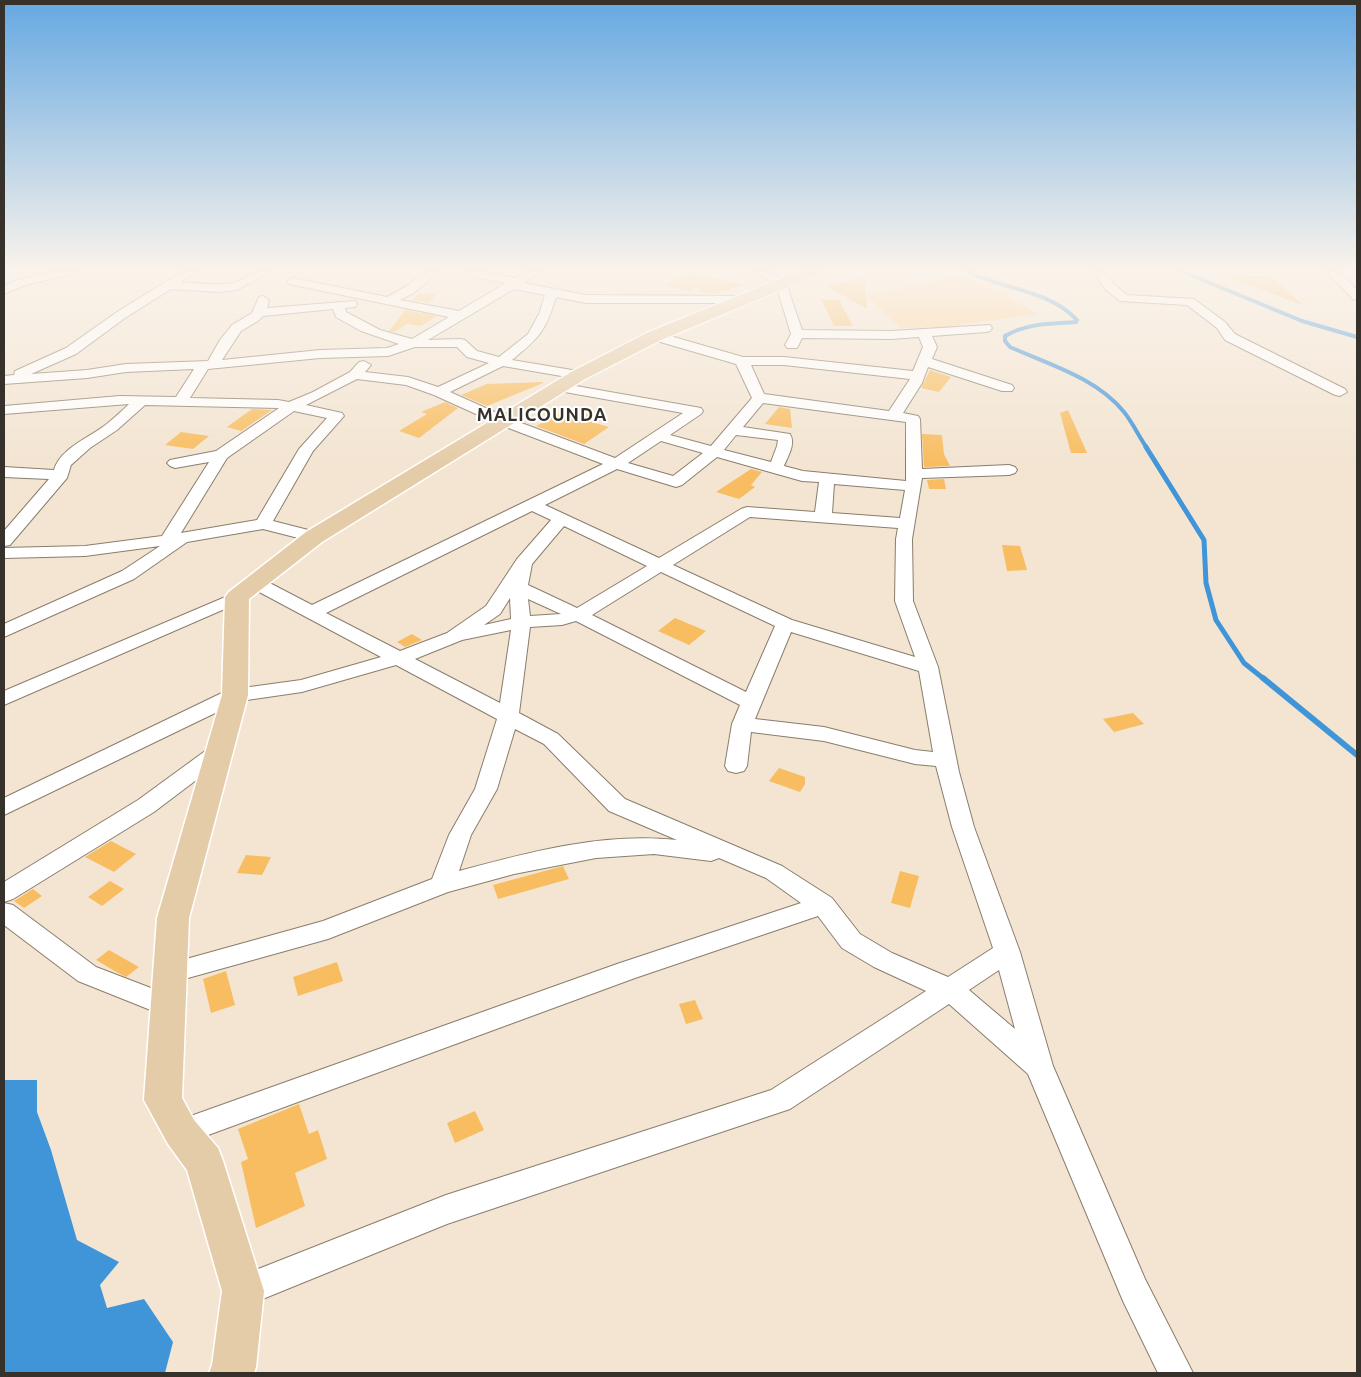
<!DOCTYPE html>
<html>
<head>
<meta charset="utf-8">
<style>
	body { margin:0 }
	#map { position:relative; width:1361px; height:1377px; overflow:hidden; background:#f3e5d2; font-family:Ubuntu,sans-serif }
	canvas { display:block }
	.frame { position:absolute; inset:0; border:5px solid #36312a; pointer-events:none }
</style>
</head>
<body>
<div id="map">
<canvas width="1361" height="1377"></canvas>
<div class="frame"></div>
</div>
<script>
const ctx = document.querySelector('canvas').getContext('2d');
ctx.lineJoin = 'round';
function paint(path, color) {
  ctx.fillStyle = color;
  ctx.fill(path, 'evenodd');
}
function trace(path, color, width, dash) {
  ctx.strokeStyle = color;
  ctx.lineWidth = width;
  ctx.lineCap = dash ? 'butt' : 'round';
  ctx.setLineDash(dash || []);
  ctx.stroke(path);
}
function write(font, color, halo, rows, align = 'center') {
  ctx.font = font + ' Ubuntu,sans-serif';
  ctx.lineWidth = 4;
  ctx.setLineDash([]);
  ctx.textBaseline = 'middle';
  ctx.strokeStyle = halo;
  ctx.fillStyle = color;
  for (const [text, x, y, turn = 0] of rows) {
    ctx.save();
    ctx.translate(x, y);
    ctx.rotate((+turn || 0) * Math.PI / 180);
    ctx.textAlign = isNaN(turn) ? turn : align;
    if (halo) ctx.strokeText(text, 0, 0);
    ctx.fillText(text, 0, 0);
    ctx.restore();
  }
}
const green = new Path2D(`
	M961 276 986 285 1038 314 945 327 900 328 866 295Z`);
const water = new Path2D(`
	M4 1080H37V1112L51 1150 77 1240 119 1262 100 1285 107 1308 144 1299 173 1342 165 1373H4Z`);
const streamFar2 = new Path2D(`
	M967 271C1003 290 1048 289 1077 320L1076 322C1051 324 1027 323 1005 336V341L1010 347C1048 364 1097 378 1124 412 1133 423 1139 437 1147 448
	M1181 271 1302 321 1357 337`);
const streamFar1 = new Path2D(`
	M1146 447 1204 540 1206 583 1216 620 1244 663 1264 679`);
const stream = new Path2D(`
	M1263 678 1357 755`);
const building = new Path2D(`
	M684 271H691L743 285 719 293H703L697 287 691 292 666 285 686 274Z
	M1270 275 1302 304V305L1228 277Z
	M865 278 867 309 825 286Z
	M418 293 436 294 429 303 413 300Z
	M821 299 839 300 853 326H834Z
	M405 310 437 316 421 326 407 324 394 332 389 331Z
	M930 370 951 377 939 392 921 388Z
	M543 382V383L487 406 461 395 487 384Z
	M445 402 458 408 419 438 399 431 427 414 421 412Z
	M779 407 790 409 792 428 765 424Z
	M252 409 272 410 241 431 227 427Z
	M568 409 594 416 588 421 609 427 584 444 536 426Z
	M1068 410 1087 453H1071L1060 413Z
	M181 432 209 436 193 449 165 445Z
	M922 434 942 435 944 454 950 466 924 467Z
	M751 469 762 472 751 485 755 487 739 499 716 492Z
	M944 479 946 489H929L927 480Z
	M1002 545 1020 546 1027 570 1007 571Z
	M675 618 706 631 689 645 658 631Z
	M412 634 422 640 405 647 397 642Z
	M1133 713 1144 724 1114 732 1103 719Z
	M779 768 805 777V784L800 792 769 781Z
	M111 841 136 854 114 872 85 857Z
	M246 855 271 857 262 875 237 873Z
	M563 866 569 879 498 899 493 885Z
	M900 871 919 876 910 908 891 903Z
	M110 881 124 889 102 906 88 897Z
	M33 889 42 896 24 908 14 901Z
	M109 950 139 967 126 977 118 973 96 960Z
	M337 962 343 981 298 996 293 977Z
	M226 971 235 1005 211 1013 203 979Z
	M695 1000 703 1019 686 1024 679 1004Z
	M299 1104 309 1134 318 1130 327 1159 295 1173 305 1206 256 1228 241 1162 248 1159 238 1129Z
	M475 1111 484 1130 455 1143 447 1123Z`);
const minor = new Path2D(`
	M55 271H78L76 273 25 285 4 294V286L17 280Z
	M183 271H197L181 282C198 283 216 286 233 283 246 280 254 269 269 272L237 290 218 292 171 289 125 318 76 354 31 374 87 370 126 364 208 361 220 340 232 325 252 313 259 297 263 296 269 300 267 308 355 301 357 304 355 307 345 308 346 312 380 330 412 339 449 317 289 284 287 282 289 280 293 278 387 297 407 286 426 271H440L415 292 400 300 459 311 506 283 471 277 468 271H480L515 278 526 271H541L524 283 586 295 746 296 748 299 746 302 742 303H586L556 297C546 331 539 338 512 360L584 372 586 375 584 378 579 379 503 366 450 392 508 418 615 458 683 413 559 391 552 387 554 384 559 383 701 408 703 411 701 414 670 435 711 446 752 398 736 364 650 339 649 336 650 333H660L743 357H784L913 371 923 347 919 337 891 339 802 338 797 348H787L785 345 791 334 776 285 753 271H768L785 280 802 330 891 331 990 325 992 328 990 331 986 332 932 336 937 347 932 359 1012 385 1014 388 1012 391H1002L928 367 922 383 903 413 918 416 920 419 922 469 1009 465 1015 467 1017 470 1015 473 1009 475 922 478 912 539 913 601 938 667 959 772 974 827 1020 952 1053 1066 1145 1279 1193 1373H1158L1123 1301 1028 1074 949 1004 790 1109 447 1224 243 1307 232 1302 227 1291 232 1280 243 1275 446 1195 771 1090 926 991 874 967 842 948 818 916 635 978 181 1145 171 1141 167 1132 171 1123 617 964 801 903 766 878 719 858 711 861 654 854 596 858 514 874 448 892 328 939 170 983 161 980 157 973 161 966 323 921 432 879 449 835 475 789 497 719 396 665 302 692 240 701 4 815V798L228 690 301 680 381 657 248 586 245 582 248 578 254 577 260 578 312 605 603 464 498 424 434 395 406 385 357 379 306 405 342 413 344 416 313 451 273 521 320 533 322 537 320 541 314 542 263 529 187 542 134 579 4 637V624L122 571 160 546 85 556 4 558V548L85 546 162 536 209 462 175 468 170 466 167 463 170 460 216 451 279 408 145 405 117 430 90 448 71 465 67 478 10 545 4 546V531L49 479 4 477V467L54 470C60 448 91 437 108 423 115 417 122 411 129 404L4 414V406L120 396 176 397 194 369 126 372 87 378 4 384V376L14 375 15 371 66 348 117 312ZM514 289 545 295 539 314 528 334 499 357 477 351 465 340 460 339 428 340ZM333 309 336 317 361 331 399 344 387 348 320 350 222 360 241 331 258 321 263 316ZM415 347H457L467 357 489 363 438 387 408 377 365 372 371 365 364 361 359 362 350 372 313 392 289 402 278 400 190 398 208 369 320 358 388 356ZM751 365H784L910 379 889 411 764 394ZM763 403 906 422V481L803 471 784 466C788 456 796 444 790 434L743 427ZM294 411 327 418 299 449 257 520 181 533 227 458ZM736 435 778 440 777 446 771 462 724 450ZM661 441 703 453 673 476 628 463ZM717 457 802 481 819 482 815 512 747 507 741 509 659 558 545 505 617 469 676 487 682 485ZM834 484 905 490 900 518 832 513ZM532 511 551 520 517 559 486 606 447 633 400 651 326 613ZM750 517 898 528 896 539 895 601 915 657 792 620 673 565ZM564 526 647 566 577 608 528 585 532 564ZM661 572 775 626 746 692 592 615ZM510 598 511 619 484 625 500 614ZM528 599 561 614 530 616ZM576 621 740 705 732 724 725 766 728 771 736 773 744 771 747 766 751 732 824 741 915 764 936 766 952 827 993 948 948 977 892 953 860 934 832 898 782 866 625 799 558 734 519 713 530 627 562 625ZM511 630 500 703 415 659 462 640ZM791 632 919 671 933 752 915 750 824 727 755 719ZM515 729 544 744 609 811 677 840C603 832 529 852 459 871L471 835 497 789ZM999 970 1015 1029 969 990Z
	M1092 271H1104L1114 284 1127 295 1194 299 1225 322 1235 334 1345 389 1347 392 1340 396 1335 395 1225 340 1217 328 1187 305 1120 301 1106 290Z
	M1325 271H1338L1357 290V300L1353 299Z
	M237 592 243 593 246 597 243 601 4 705V691Z
	M220 744 228 746 231 751 228 756 154 812 13 899 4 902V882L138 800 212 746Z
	M4 903 13 905 96 967 177 998 181 1006 177 1014 168 1017 78 981 4 925Z`);
const major = new Path2D(`
	M800 271H821L819 274 661 340 585 379 322 542 249 599 248 695 189 918 182 1098 194 1120 218 1148 223 1161 264 1291 256 1367 254 1373H209L212 1365 222 1291 187 1170 168 1144 144 1100 157 918 222 695 225 597 229 592 306 532 573 371 649 332Z`);
const farDistrictnames = [
	["MALICOUNDA",542,415]
];
paint(green, '#fad298');
paint(water, '#4095d8');
trace(streamFar2, '#4095d8', 4);
trace(streamFar1, '#4095d8', 5);
trace(stream, '#4095d8', 6);
paint(building, '#f8bd60');
trace(minor, '#8a7d6c', 2);
trace(major, '#fff', 3);
paint(minor, '#fff');
paint(major, '#e5cca8');
const sky = ctx.createLinearGradient(0, 0, 0, 464);
sky.addColorStop(0, '#65a8e2');
sky.addColorStop(0.58, '#faf3eb');
sky.addColorStop(1, '#faf3eb00');
ctx.fillStyle = sky;
ctx.fillRect(0, 0, 1361, 464);
ctx.letterSpacing = '1px';
write('bold 18px', '#36312a', '#fff', farDistrictnames);
ctx.letterSpacing = '0px';
</script>
</body>
</html>
